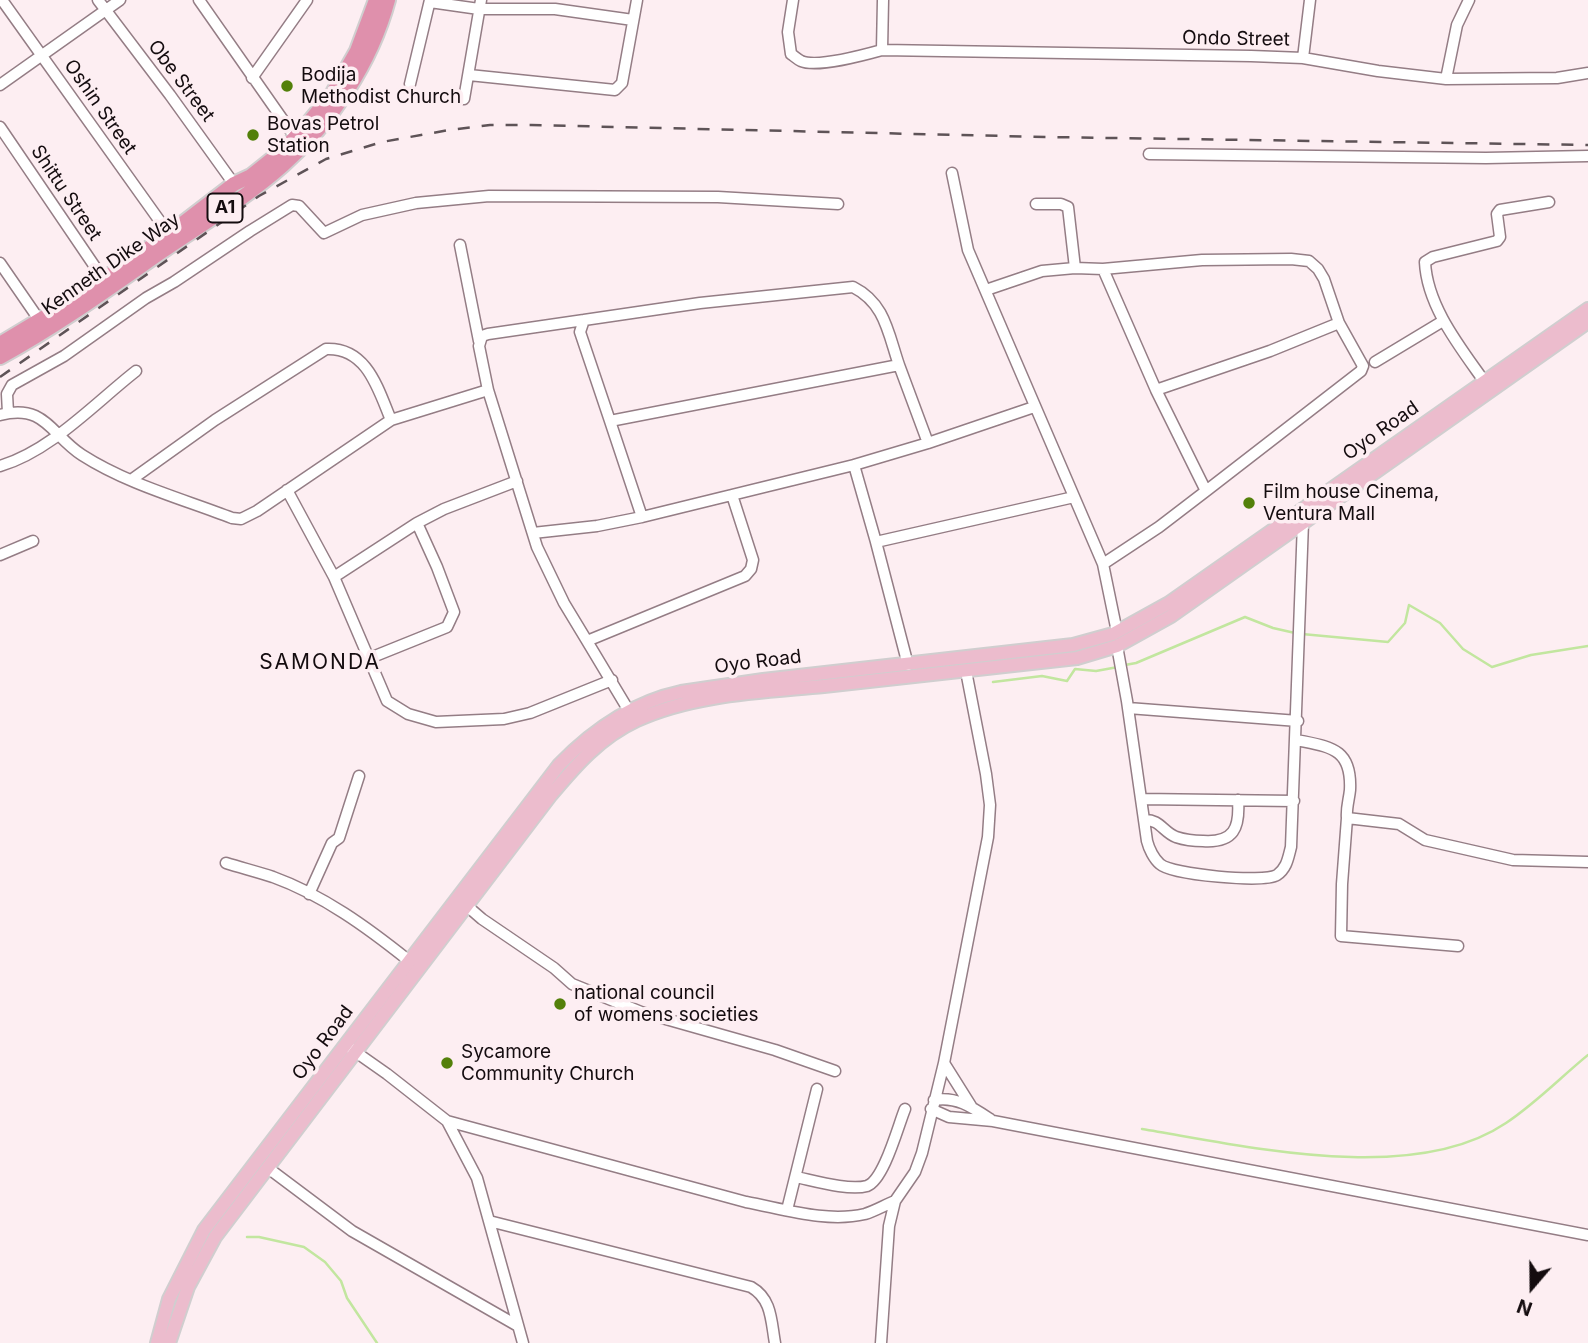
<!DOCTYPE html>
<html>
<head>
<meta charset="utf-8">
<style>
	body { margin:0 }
	#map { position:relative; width:1588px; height:1343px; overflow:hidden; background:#fdeef2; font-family:Inter,sans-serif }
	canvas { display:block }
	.north { position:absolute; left:1497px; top:1252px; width:70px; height:70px; -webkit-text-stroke:5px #fdeef2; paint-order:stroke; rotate:200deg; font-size:19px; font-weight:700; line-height:28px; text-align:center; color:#140c0f }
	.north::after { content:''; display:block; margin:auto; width:24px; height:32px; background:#140c0f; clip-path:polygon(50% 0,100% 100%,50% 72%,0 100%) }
</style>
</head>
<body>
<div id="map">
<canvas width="1588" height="1343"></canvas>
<div class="north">N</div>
</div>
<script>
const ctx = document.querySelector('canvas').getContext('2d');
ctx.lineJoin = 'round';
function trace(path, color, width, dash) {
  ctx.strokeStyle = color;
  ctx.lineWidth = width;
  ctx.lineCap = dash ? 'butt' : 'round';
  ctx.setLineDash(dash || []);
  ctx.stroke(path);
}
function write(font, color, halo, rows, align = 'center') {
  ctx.font = font + ' Inter,sans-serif';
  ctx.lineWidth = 7;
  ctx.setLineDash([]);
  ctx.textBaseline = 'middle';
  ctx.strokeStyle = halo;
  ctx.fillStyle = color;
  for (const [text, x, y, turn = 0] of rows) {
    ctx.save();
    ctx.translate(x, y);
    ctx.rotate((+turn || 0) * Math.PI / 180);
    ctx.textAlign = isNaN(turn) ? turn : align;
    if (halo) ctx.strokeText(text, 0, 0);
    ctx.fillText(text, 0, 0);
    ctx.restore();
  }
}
const stream = new Path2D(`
	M1302 634 1388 642 1405 623 1409 605 1440 623 1463 649 1492 667 1531 655 1588 646
	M1125 665 1136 663 1245 617 1273 628 1295 633
	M993 682 1042 676 1067 681 1075 669 1096 671 1118 667
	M1142 1129C1246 1146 1413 1186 1506 1123 1535 1104 1561 1077 1588 1055
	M247 1237H259L304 1247 325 1262 341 1281 347 1298 377 1343`);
const minor = new Path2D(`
	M2 0 169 234
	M98 0 170 95 234 184
	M199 0 297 140
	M793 0 788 32 791 54C794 56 797 59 801 61 817 68 864 55 882 50L1251 56 1303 58 1378 71 1446 79 1557 78 1588 73
	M430 2 479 9H555L633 20
	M882 50 883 0
	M1303 58 1310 0
	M469 75 615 90 622 83 637 0
	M252 78 307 0
	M1446 79 1457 25 1469 0
	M410 84 430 0
	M0 85 120 0
	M464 99 481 0
	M0 127 106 283
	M1149 154 1486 158 1588 156
	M952 173 968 250 1103 564
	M1036 204H1061L1068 207 1075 268
	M460 245 479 341
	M0 263 40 321
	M1103 269 1156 390
	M986 290 1042 271 1075 268 1103 269 1202 260 1291 259 1309 261 1318 269 1324 279 1339 323
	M584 320 488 334 482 336 479 346 488 390 537 547 564 603 587 641
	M1375 362 1443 321
	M1484 381C1460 347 1427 306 1425 262L1433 257 1497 241 1500 237 1497 214 1500 210 1549 202
	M8 413 7 394 12 385 64 356 146 298 174 282 250 231 292 205 299 206 324 233 362 215 416 203 489 196 718 197 838 204
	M0 415C45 403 51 435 82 455 127 484 183 499 232 518L241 519 257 511 391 420 488 390
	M610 421 580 332 584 320 700 303 853 287C885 303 888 333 899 365
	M854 465 642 517 610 421 899 365 928 443
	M0 466C51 451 95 403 136 371
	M131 480 215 420 326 349C367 347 378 389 391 420
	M287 490 334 577 387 701 408 714 436 722 504 719 530 713 612 680
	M417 523 444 509 517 481
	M533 533 597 526 642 517
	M876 542 854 465 928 443 1034 407
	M0 555 33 541
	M334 577 417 523 437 567 454 612 447 627 370 658
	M1117 632 1103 564 1159 527 1206 491 1156 390 1270 351 1339 323 1363 366 1361 371 1206 491
	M1117 646 1127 701 1147 841C1149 849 1154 859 1160 864 1172 875 1264 883 1277 875 1287 868 1288 858 1291 847L1303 522
	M908 665 876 542 1074 497
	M1128 708 1298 721
	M629 711 587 641 745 576 751 569 753 560 732 495
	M1297 740C1330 747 1352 748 1350 790 1349 800 1346 808 1347 818L1399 824 1425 840 1513 860 1588 862
	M1141 799 1294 801
	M1347 818 1342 884 1341 936 1458 946
	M1144 820C1160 819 1163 832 1176 837 1185 840 1194 841 1203 841 1234 843 1240 828 1238 800
	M226 863C242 868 258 872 273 877 323 895 368 928 408 960
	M309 894 332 843 339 838 359 776
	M467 906 482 919 554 968 572 984 641 1012 775 1050 835 1071
	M350 1048 387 1074 447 1121 746 1202C784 1209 827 1223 865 1214 875 1211 885 1205 895 1201
	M944 1063 971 1106
	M934 1100C956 1096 972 1107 990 1119
	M931 1109 949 1117 993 1121 1588 1235
	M447 1121 477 1178 523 1343
	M268 1168 352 1231 518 1326
	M796 1177C815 1181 849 1191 867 1186 884 1180 898 1126 905 1109
	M787 1210 817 1089
	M489 1221 751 1287C772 1299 771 1321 775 1343
	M881 1343 889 1226 895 1201 915 1172 922 1153 944 1063 988 837 990 805 986 774 966 671`);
const major = new Path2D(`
	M157 1343 169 1299 204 1230 559 765C592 731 634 702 681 692L763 680 1073 645 1113 634 1169 603 1588 309
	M169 1343 188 1287 215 1237 550 796C575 766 600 737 637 720 694 694 762 692 824 686 908 677 992 668 1077 658L1117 646 1171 616 1588 322`);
const highway = new Path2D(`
	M0 344 83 294 169 234 234 184 251 176 281 152 306 126 333 93 357 51 376 0
	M0 357C57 326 108 289 161 252 202 224 246 198 283 165 332 122 371 63 388 0`);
const rail = new Path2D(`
	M0 377 259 196 326 159 382 142 449 130 490 125H531L1046 137 1588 145`);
const markers = [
	[287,86,7,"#53800a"],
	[253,135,7,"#53800a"],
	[1249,503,7,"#53800a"],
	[560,1004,7,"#53800a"],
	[447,1063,7,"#53800a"]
];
const shields = [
	[225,208,35]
];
const shieldNames = [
	["A1",225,208]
];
const streetNames = [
	["Ondo Street",1236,39,1],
	["Obe Street",181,81,53],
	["Oshin Street",100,107,55],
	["Shittu Street",66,193,56],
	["Kenneth Dike Way",111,264,-35],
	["Oyo Road",1381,431,-35],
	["Oyo Road",758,662,-7],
	["Oyo Road",323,1043,-53]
];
const poiNames = [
	["Bodija",301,75],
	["Methodist Church",301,97],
	["Bovas Petrol",267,124],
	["Station",267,146],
	["Film house Cinema,",1263,492],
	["Ventura Mall",1263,514],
	["national council",574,993],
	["of womens societies",574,1015],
	["Sycamore",461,1052],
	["Community Church",461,1074]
];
const neighbourhoodNames = [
	["SAMONDA",320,663]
];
trace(stream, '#c2e69f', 2.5);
trace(minor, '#947d85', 13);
trace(major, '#d0cecf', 16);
trace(highway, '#d0cecf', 18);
trace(minor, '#fff', 10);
trace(major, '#ecbccd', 12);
trace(highway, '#df90ac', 14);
trace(rail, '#5e5357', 2.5, [12, 12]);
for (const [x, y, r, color] of markers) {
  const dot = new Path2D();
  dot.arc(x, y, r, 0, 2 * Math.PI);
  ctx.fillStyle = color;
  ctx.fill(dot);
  trace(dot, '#fdeef2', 2.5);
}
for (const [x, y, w] of shields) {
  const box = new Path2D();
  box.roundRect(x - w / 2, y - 14.5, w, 29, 5);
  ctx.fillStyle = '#fdeef2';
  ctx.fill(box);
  trace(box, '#140c0f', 2);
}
write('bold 18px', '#140c0f', null, shieldNames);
write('19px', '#140c0f', '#fdeef2', streetNames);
write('19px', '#140c0f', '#fdeef2', poiNames, 'left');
ctx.letterSpacing = '2px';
write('21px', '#140c0f', '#fdeef2', neighbourhoodNames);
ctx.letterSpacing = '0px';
</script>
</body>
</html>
